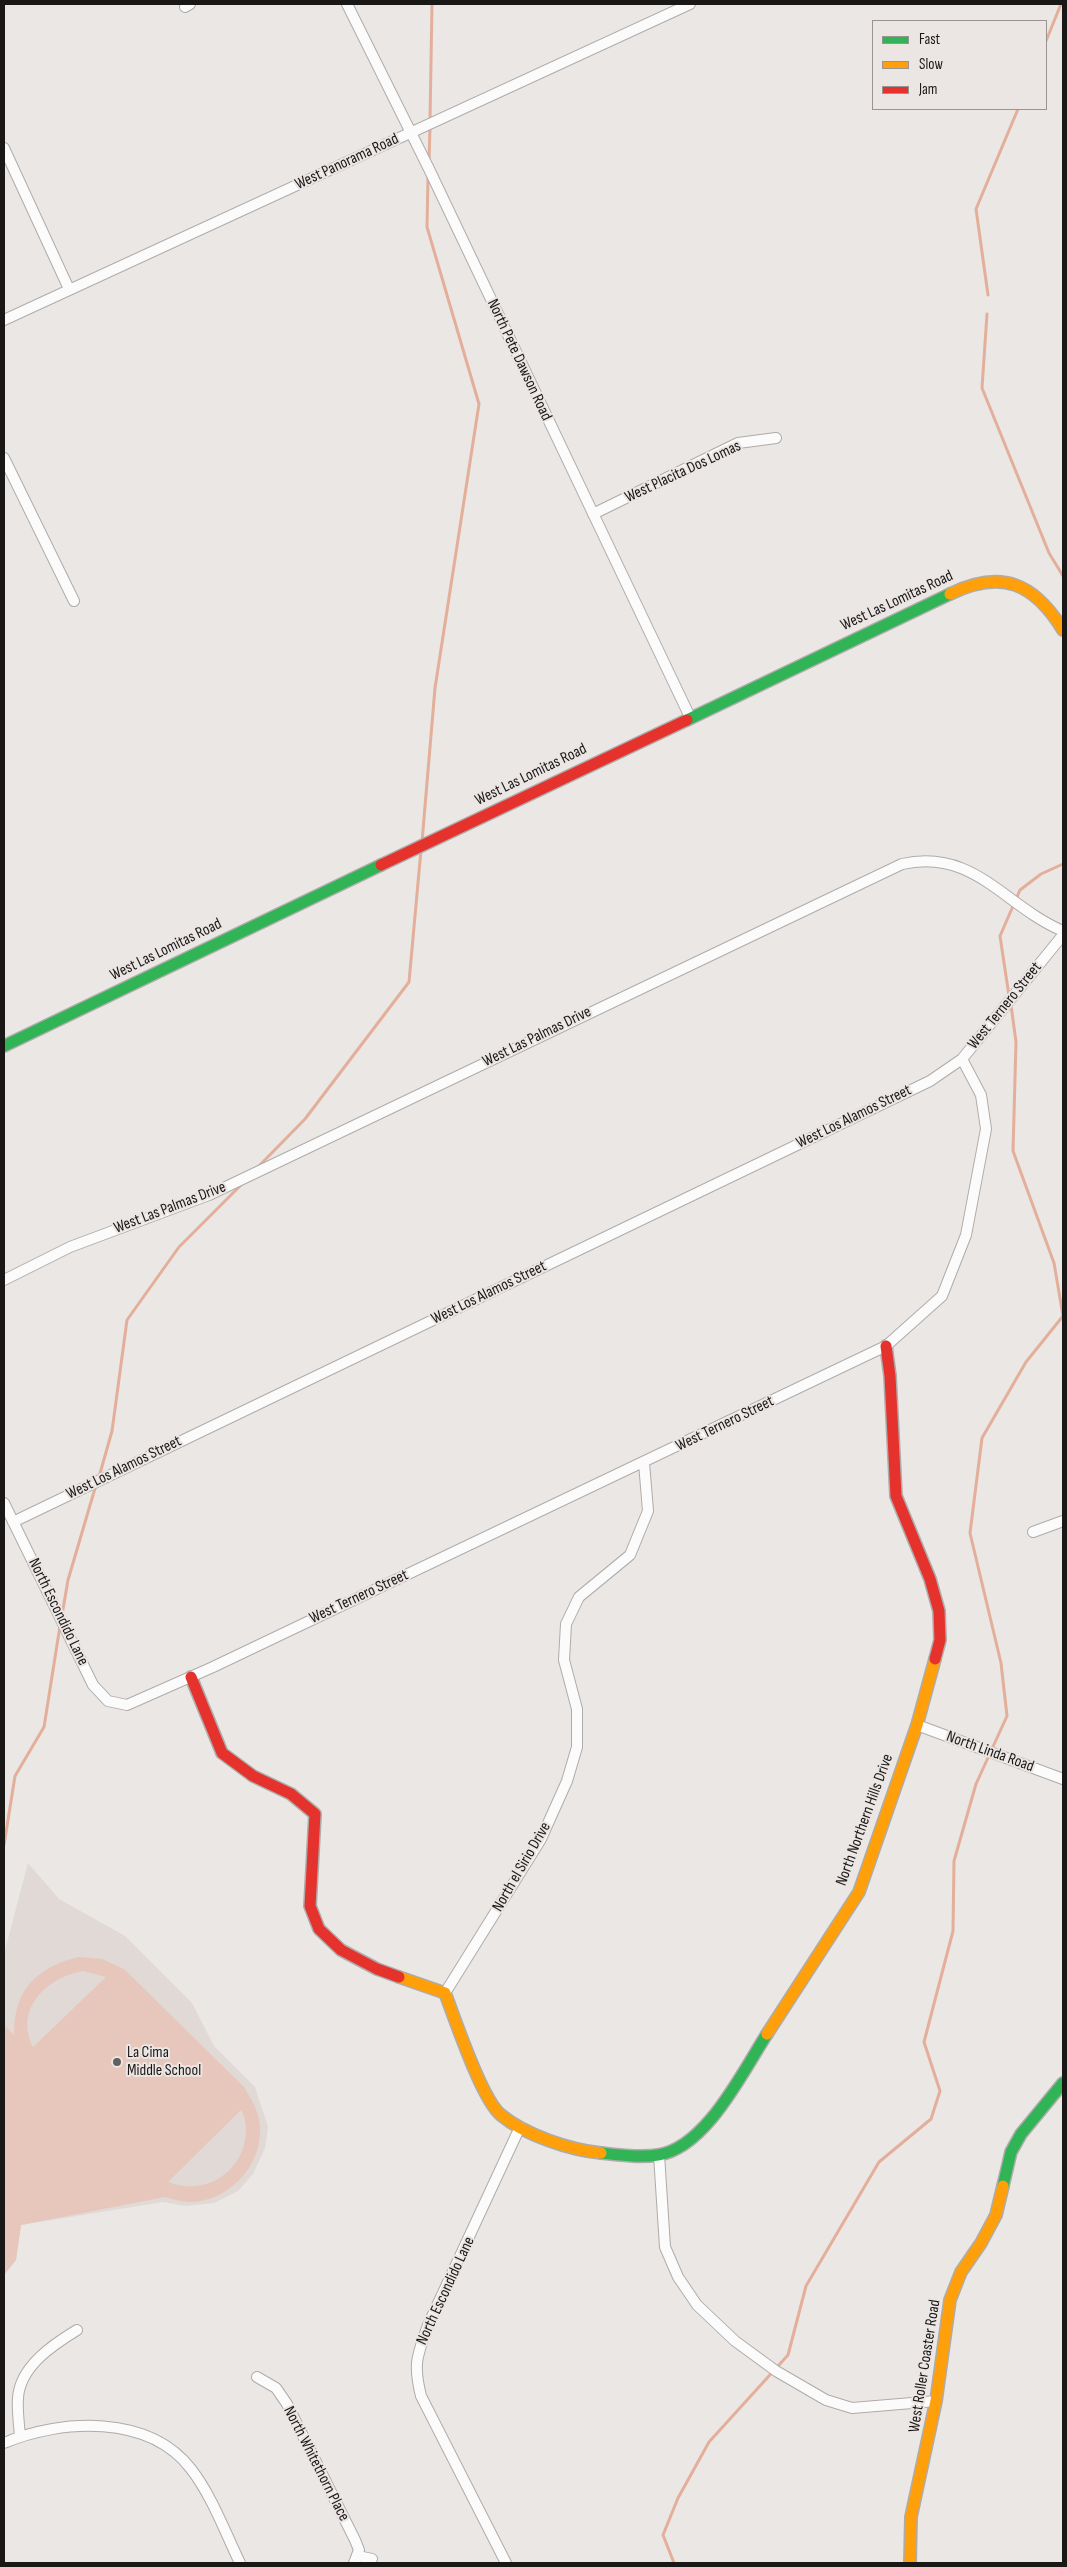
<!DOCTYPE html>
<html>
<head>
<meta charset="utf-8">
<style>
	body { margin:0 }
	#map { position:relative; width:1067px; height:2567px; overflow:hidden; background:#eae7e5; font-family:"Sofia Sans Condensed",sans-serif }
	canvas { display:block }
	.frame { position:absolute; inset:0; border:5px solid #1a1817; pointer-events:none }
	.legend { position:absolute; left:872px; top:20px; width:175px; height:90px; box-sizing:border-box; background:#ebe6e4; border:1px solid #979492; margin:0; padding:6px 9px; list-style:none; font-size:15px; color:#1a1817 }
	.legend li { display:flex; align-items:center; gap:10px; height:25px }
	.legend b { width:25px; border:1px solid #979492 }
</style>
</head>
<body>
<div id="map">
<canvas width="1067" height="2567"></canvas>
<div class="frame"></div>
<ul class="legend">
<li><b style="height:6px;background:#30b455"></b>Fast</li>
<li><b style="height:6px;background:#ff9f0a"></b>Slow</li>
<li><b style="height:6px;background:#e5322d"></b>Jam</li>
</ul>
</div>
<script>
const ctx = document.querySelector('canvas').getContext('2d');
ctx.lineJoin = 'round';
function paint(path, color) {
  ctx.fillStyle = color;
  ctx.fill(path, 'evenodd');
}
function trace(path, color, width, dash) {
  ctx.strokeStyle = color;
  ctx.lineWidth = width;
  ctx.lineCap = dash ? 'butt' : 'round';
  ctx.setLineDash(dash || []);
  ctx.stroke(path);
}
function write(font, color, halo, rows, align = 'center') {
  ctx.font = font + ' "Sofia Sans Condensed",sans-serif';
  ctx.lineWidth = 4;
  ctx.setLineDash([]);
  ctx.textBaseline = 'middle';
  ctx.strokeStyle = halo;
  ctx.fillStyle = color;
  for (const [text, x, y, turn = 0] of rows) {
    ctx.save();
    ctx.translate(x, y);
    ctx.rotate((+turn || 0) * Math.PI / 180);
    ctx.textAlign = isNaN(turn) ? turn : align;
    if (halo) ctx.strokeText(text, 0, 0);
    ctx.fillText(text, 0, 0);
    ctx.restore();
  }
}
const built = new Path2D(`
	M28 1863 59 1899 125 1936 192 2003 214 2046 255 2087 268 2127 265 2148 253 2174 238 2191 214 2203 186 2206 163 2202 21 2225 16 2260 4 2275V1954Z`);
const green = new Path2D(`
	M78 1957 102 1959 124 1969 244 2087C252 2100 260 2113 260 2129 261 2169 226 2203 187 2202 180 2201 172 2199 165 2197L21 2225 16 2260 4 2275V2025L14 2035C14 1989 36 1968 78 1957ZM83 1971 106 1977 33 2047C14 2009 47 1977 83 1971ZM241 2110C246 2118 247 2131 245 2140 239 2175 202 2196 168 2182Z`);
const stream = new Path2D(`
	M1046 41 1061 4
	M430 121 432 4
	M429 161 430 127
	M988 295 976 209 1018 109
	M987 314 982 388 1049 553 1063 576
	M422 842 435 688 479 404 427 227 428 177
	M1009 996 1000 936 1020 890 1041 874 1063 864
	M258 1167 305 1119 409 982 421 850
	M99 1477 112 1431 127 1320 179 1247 242 1184
	M62 1615 68 1580 96 1485
	M4 1845 15 1776 44 1727 60 1626
	M674 2563 663 2535 678 2498 709 2442 788 2355 806 2286 879 2162 931 2119 940 2091 924 2042 953 1931 954 1861 976 1784 1007 1716 1001 1663 970 1533 982 1438 1026 1362 1063 1316 1054 1263 1013 1151 1016 1042 1011 1005`);
const street = new Path2D(`
	M347 4 429 169 690 717
	M185 7 190 4
	M4 148 69 289
	M4 320 690 4
	M4 458 74 601
	M593 514 738 443 776 438
	M4 1280 70 1247 209 1195 902 864C974 848 1004 906 1063 931
	M4 1503 93 1685 108 1701 127 1705 213 1667 886 1346 942 1296 966 1235 986 1129 981 1095 962 1059 1063 935
	M13 1522 930 1081 962 1059
	M1033 1532 1063 1521
	M917 1725 1063 1779
	M445 1993 541 1839 567 1781 577 1747V1709L564 1660 566 1624 579 1597 630 1555 648 1511 644 1463
	M659 2155 665 2247 678 2277 697 2305 735 2341 776 2371 826 2400 852 2408 936 2401
	M257 2377 276 2388 287 2404 355 2540 359 2550 354 2563
	M20 2436C19 2424 17 2410 18 2398 20 2366 54 2344 77 2330
	M4 2443C61 2419 149 2414 191 2469 212 2496 225 2532 240 2563
	M358 2556 372 2559
	M506 2563 421 2396C413 2364 417 2356 428 2325L520 2127`);
const fast = new Path2D(`
	M687 720 950 594
	M4 1046 381 865
	M601 2153C619 2155 640 2158 658 2155 706 2148 743 2071 767 2034
	M1003 2186 1011 2152 1021 2134 1063 2083`);
const slow = new Path2D(`
	M950 594C1002 569 1034 583 1063 630
	M399 1977 445 1993C455 2019 482 2100 501 2115 525 2135 570 2150 601 2153
	M767 2034 859 1892 917 1725 935 1659
	M910 2563 911 2517 936 2401 950 2300 961 2272 981 2243 996 2215 1003 2186`);
const jam = new Path2D(`
	M381 865 687 720
	M886 1346 890 1376 896 1496 930 1579 939 1611 940 1640 935 1659
	M191 1677 222 1753 253 1776 291 1794 315 1814 310 1906 319 1929 341 1950 377 1969 399 1977`);
const markers = [
	[117,2062,5,"#63605f"]
];
const streetNames = [
	["West Panorama Road",347,162,-25],
	["North Pete Dawson Road",519,360,65],
	["West Placita Dos Lomas",683,472,-25],
	["West Las Lomitas Road",897,601,-25],
	["West Las Lomitas Road",531,775,-26],
	["West Las Lomitas Road",166,950,-26],
	["West Ternero Street",1005,1006,-51],
	["West Las Palmas Drive",537,1037,-26],
	["West Los Alamos Street",854,1117,-26],
	["West Las Palmas Drive",170,1208,-21],
	["West Los Alamos Street",489,1293,-26],
	["West Ternero Street",725,1424,-26],
	["West Los Alamos Street",124,1468,-26],
	["West Ternero Street",359,1597,-25],
	["North Escondido Lane",58,1612,64],
	["North Linda Road",990,1752,20],
	["North Northern Hills Drive",865,1820,-70],
	["North el Sirio Drive",522,1867,-60],
	["North Escondido Lane",446,2291,-65],
	["West Roller Coaster Road",925,2366,-81],
	["North Whitethorn Place",316,2464,63]
];
const poiNames = [
	["La Cima",127,2053],
	["Middle School",127,2071]
];
paint(built, '#e1d9d5');
paint(green, '#e7c7bb');
trace(stream, '#e3af9a', 3);
trace(street, '#aeacab', 12);
trace(fast, '#aeacab', 14);
trace(slow, '#aeacab', 14);
trace(jam, '#aeacab', 14);
trace(street, '#fcfbfb', 10);
trace(fast, '#30b455', 11);
trace(slow, '#ff9f0a', 11);
trace(jam, '#e5322d', 11);
for (const [x, y, r, color] of markers) {
  const dot = new Path2D();
  dot.arc(x, y, r, 0, 2 * Math.PI);
  ctx.fillStyle = color;
  ctx.fill(dot);
  trace(dot, '#ebe6e4', 2);
}
write('16px', '#1a1817', '#ebe6e4', streetNames);
write('16px', '#1a1817', '#ebe6e4', poiNames, 'left');
</script>
</body>
</html>
